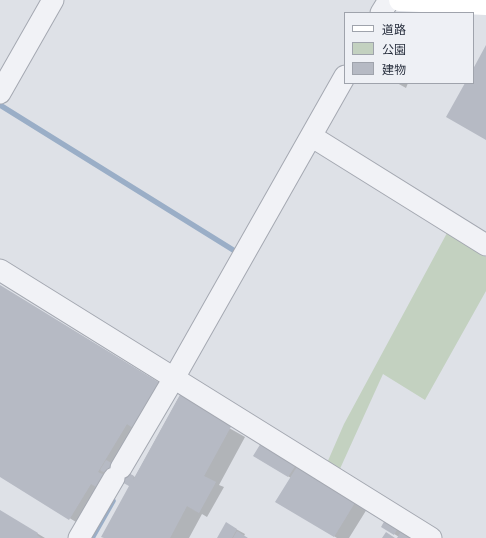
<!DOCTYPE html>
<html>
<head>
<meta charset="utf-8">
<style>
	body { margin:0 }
	#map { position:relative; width:486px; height:538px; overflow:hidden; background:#dee1e7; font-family:"Exo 2","Noto Sans JP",sans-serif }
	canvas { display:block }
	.legend { position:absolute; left:344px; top:12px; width:130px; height:72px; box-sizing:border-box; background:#eef0f5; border:1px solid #9fa3ac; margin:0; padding:5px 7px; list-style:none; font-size:12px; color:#282f3e }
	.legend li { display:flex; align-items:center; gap:8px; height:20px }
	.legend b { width:20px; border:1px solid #9fa3ac }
</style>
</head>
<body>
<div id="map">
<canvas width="486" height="538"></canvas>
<ul class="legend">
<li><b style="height:5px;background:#fff"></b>道路</li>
<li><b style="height:11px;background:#c3d1c0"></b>公園</li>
<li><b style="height:11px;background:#b6bac4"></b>建物</li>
</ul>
</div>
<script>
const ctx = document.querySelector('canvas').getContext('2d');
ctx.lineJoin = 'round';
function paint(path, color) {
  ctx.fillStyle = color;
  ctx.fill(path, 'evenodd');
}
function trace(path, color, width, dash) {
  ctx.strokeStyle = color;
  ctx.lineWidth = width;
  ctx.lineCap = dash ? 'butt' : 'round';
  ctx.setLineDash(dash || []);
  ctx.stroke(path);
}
const green = new Path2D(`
	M447 233 486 257V291L425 400 383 374 339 471 327 463 344 424Z`);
const shadow = new Path2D(`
	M397 83H408L406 88Z
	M0 286 174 392 117 467 135 477 178 399 245 437 219 485 224 487 207 517 202 514 189 538H106L130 486 112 476 81 525 0 476Z
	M261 444 367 509 349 538H337L277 502 291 478 254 456Z
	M0 511 45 538H0Z
	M385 521 402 531 415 538H399V537L382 526Z
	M227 524 245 534 244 536 247 538H218Z`);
const stream = new Path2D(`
	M0 105 238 253
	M92 538 113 501`);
const building = new Path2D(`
	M486 45V140L446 117 465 83H473V69Z
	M0 285 163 385 136 430 127 424 98 472 108 477 100 489 91 484 69 520 0 477Z
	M182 391 233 423 204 476 216 482 199 513 187 506 170 538H104L101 537 129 486 100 470 106 460 134 476 133 480Z
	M261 443 296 465 288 477 253 456Z
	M298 465 356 501 334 537 275 502Z
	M0 510 38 533 37 535 41 538H0Z
	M385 520 398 528 394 535 381 527Z
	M226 522 237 529 232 538H217Z
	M402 530 416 538H397Z
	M237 531 248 538H233Z
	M386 532 395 538H382Z`);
const street = new Path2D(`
	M381 13 389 0
	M0 93 53 0
	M311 136 486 245
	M0 270 431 538
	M121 468 174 378 345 76
	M79 538 114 478`);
const secondary = new Path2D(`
	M400 0 486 4`);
paint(green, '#c3d1c0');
paint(shadow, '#0003');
trace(stream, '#9aaec7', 5.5);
paint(building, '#b6bac4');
trace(street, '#a4a8b1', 23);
trace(street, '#f1f2f6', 21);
trace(secondary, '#fff', 22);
</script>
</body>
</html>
